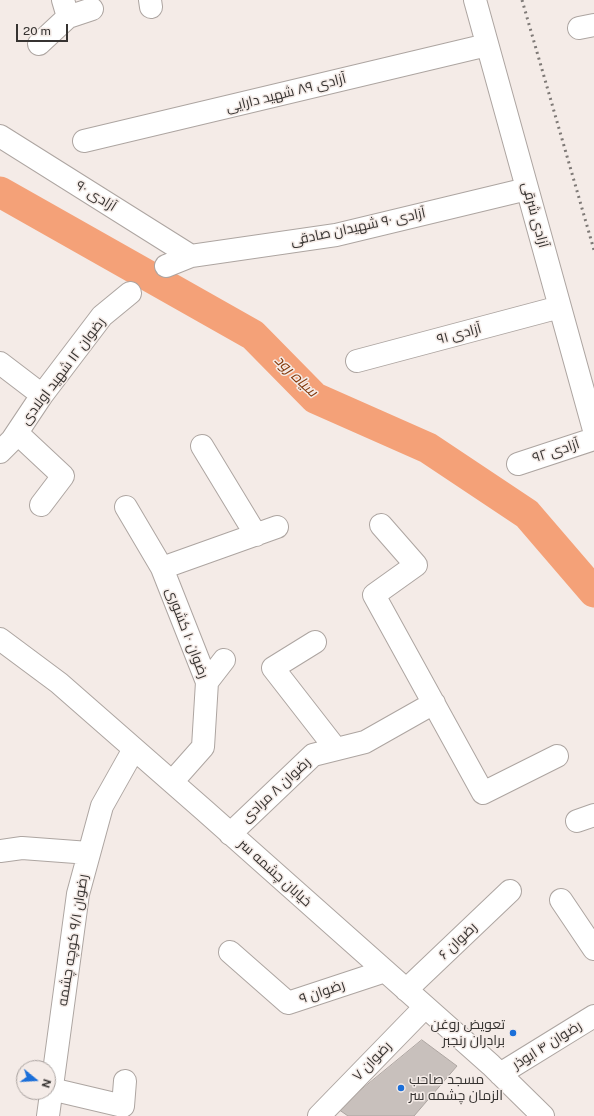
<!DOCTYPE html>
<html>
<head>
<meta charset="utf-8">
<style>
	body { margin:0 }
	#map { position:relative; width:594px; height:1116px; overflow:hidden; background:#f4ebe7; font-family:"Public Sans",sans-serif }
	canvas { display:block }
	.north { position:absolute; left:16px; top:1060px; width:40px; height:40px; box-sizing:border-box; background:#f4ebe7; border:1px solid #a8a19e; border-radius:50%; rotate:108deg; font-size:11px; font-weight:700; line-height:16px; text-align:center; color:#363331 }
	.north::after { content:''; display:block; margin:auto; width:14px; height:18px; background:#1b6fd9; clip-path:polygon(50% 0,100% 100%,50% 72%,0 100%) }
	.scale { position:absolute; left:16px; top:24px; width:52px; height:18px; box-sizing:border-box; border:2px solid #363331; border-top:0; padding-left:5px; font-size:12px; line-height:14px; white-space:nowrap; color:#363331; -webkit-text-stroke:3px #f4ebe7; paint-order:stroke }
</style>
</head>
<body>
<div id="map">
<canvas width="594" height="1116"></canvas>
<div class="north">N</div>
<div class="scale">20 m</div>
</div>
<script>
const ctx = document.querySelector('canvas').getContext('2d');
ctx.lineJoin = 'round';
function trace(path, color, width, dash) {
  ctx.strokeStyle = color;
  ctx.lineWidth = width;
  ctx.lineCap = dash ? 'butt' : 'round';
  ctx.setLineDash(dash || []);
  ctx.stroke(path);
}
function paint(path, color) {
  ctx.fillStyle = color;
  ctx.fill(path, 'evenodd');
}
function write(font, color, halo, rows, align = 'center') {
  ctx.font = font + ' "Public Sans",Cairo,sans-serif';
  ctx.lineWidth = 3;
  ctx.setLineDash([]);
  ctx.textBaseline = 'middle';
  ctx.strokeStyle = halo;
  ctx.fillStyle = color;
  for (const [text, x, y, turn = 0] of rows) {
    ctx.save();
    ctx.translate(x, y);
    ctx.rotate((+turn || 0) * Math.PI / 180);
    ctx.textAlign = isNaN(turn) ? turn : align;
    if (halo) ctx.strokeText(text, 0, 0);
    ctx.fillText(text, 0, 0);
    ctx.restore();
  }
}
const river = new Path2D(`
	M0 192 253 335 315 398 428 448 527 514 594 592`);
const building = new Path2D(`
	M422 1040 457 1066 414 1116H348L338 1109Z`);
const minor = new Path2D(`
	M63 0 68 17 92 9
	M150 0 151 7
	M475 0 594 430
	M579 28 594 25
	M39 44 68 17
	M0 136 191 256
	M84 141 487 45
	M166 266 191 256 336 235 527 189
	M357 361 560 307
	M0 363 42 395
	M17 433 63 476 41 505
	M202 446 256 535
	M0 452 12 440 42 395 102 316 130 293
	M518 464 594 439
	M126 507 162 568 207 682 203 747 172 782
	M381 525 416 565 374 595 483 793 557 756
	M162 568 277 527
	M0 639 59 683 204 810 491 1065 543 1116
	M315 642 273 668 336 749
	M207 682 224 660
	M577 821 594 815
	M230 834 313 755 365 742 434 703
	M0 851 22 848 89 853
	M561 900 594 949
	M230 952 288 1003 385 971
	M406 990 510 891
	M500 1074 594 1016
	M51 1089 123 1106 125 1081
	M48 1116 78 894 102 806 134 749
	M319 1116 425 1007`);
const rail = new Path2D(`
	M522 0 594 250`);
const markers = [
	[513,1033,4,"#1b6fd9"],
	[401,1088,4,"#1b6fd9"]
];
const streetNames = [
	["آزادی ۸۹ شهید دارایی",286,93,-14],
	["آزادی ۹۰",96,196,32],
	["آزادی شرقی",535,215,75],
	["آزادی ۹۰ شهیدان صادقی",358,227,-12],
	["آزادی ۹۱",459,334,-15],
	["رضوان ۱۲ شهید اولادی",63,371,-53],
	["آزادی ۹۲",556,451,-18],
	["رضوان ۱۰ کشوری",187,633,69],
	["رضوان ۸ مرادی",276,790,-43],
	["خیابان چشمه سر",275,873,42],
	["رضوان ۹/۱ کوچه چشمه",73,940,-81],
	["رضوان ۶",458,941,-44],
	["رضوان ۹",322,992,-19],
	["رضوان ۴ ابوذر",547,1045,-32],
	["رضوان ۷",372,1061,-46]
];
const poiNames = [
	["تعویض روغن",505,1025],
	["برادران رنجبر",505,1041],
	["مسجد صاحب",409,1080,"left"],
	["الزمان چشمه سر",409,1096,"left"]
];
const waterNames = [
	["سیاه رود",296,376,44]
];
trace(river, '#f4a178', 31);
paint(building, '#c8c0bc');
trace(building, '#ada5a1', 1);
trace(minor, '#ada5a1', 24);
trace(minor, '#fff', 22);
trace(rail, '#7e7976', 3, [2, 4]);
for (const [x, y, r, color] of markers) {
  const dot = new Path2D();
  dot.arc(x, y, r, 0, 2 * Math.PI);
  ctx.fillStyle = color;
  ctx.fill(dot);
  trace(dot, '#f4ebe7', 1.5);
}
write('14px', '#363331', '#f4ebe7', streetNames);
write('14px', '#363331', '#f4ebe7', poiNames, 'right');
write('italic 15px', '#853b0d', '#f4ebe7', waterNames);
</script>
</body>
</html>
